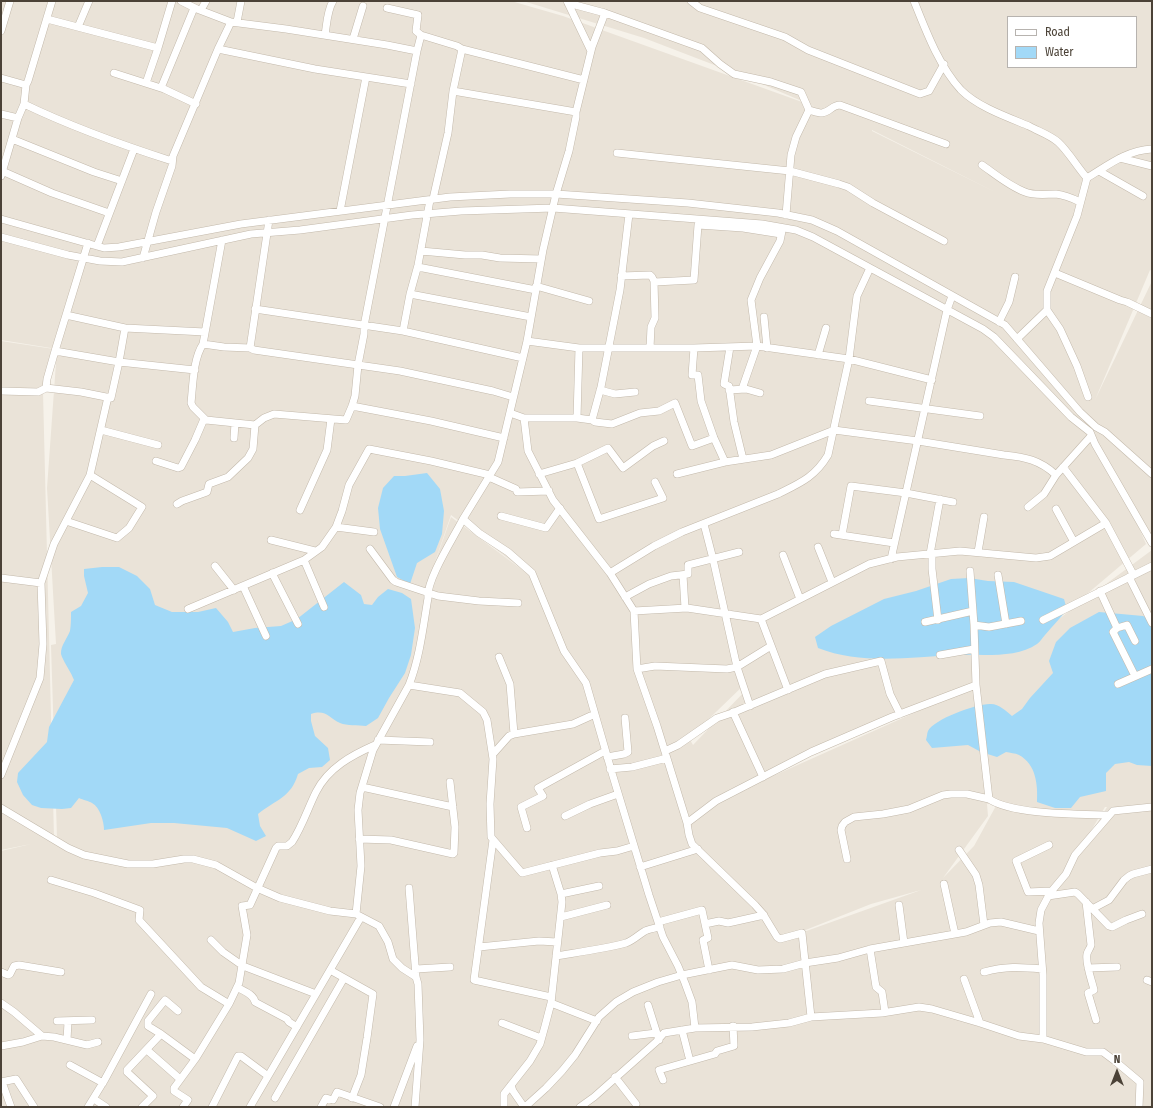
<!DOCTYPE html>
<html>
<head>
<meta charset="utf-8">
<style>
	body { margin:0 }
	#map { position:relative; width:1153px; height:1108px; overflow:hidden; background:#f6f2ea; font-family:"Fira Sans Condensed",sans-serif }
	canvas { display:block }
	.frame { position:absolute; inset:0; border:2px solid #4b4237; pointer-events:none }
	.legend { position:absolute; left:1007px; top:16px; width:130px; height:52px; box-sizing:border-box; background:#fff; border:1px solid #b7b3af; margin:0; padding:5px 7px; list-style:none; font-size:12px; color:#4b4237 }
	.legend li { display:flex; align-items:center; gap:8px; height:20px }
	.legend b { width:20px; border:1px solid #b7b3af }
	.north { position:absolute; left:1097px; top:1052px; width:40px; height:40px; -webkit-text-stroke:3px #fff; paint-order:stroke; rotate:0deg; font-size:11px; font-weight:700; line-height:16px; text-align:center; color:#4b4237 }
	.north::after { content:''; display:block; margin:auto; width:14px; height:18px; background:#4b4237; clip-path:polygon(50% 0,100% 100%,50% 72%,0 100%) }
</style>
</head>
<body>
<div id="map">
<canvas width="1153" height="1108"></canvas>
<div class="frame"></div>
<ul class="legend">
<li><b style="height:5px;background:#fff"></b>Road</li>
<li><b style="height:11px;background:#a2d9f7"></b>Water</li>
</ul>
<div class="north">N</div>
</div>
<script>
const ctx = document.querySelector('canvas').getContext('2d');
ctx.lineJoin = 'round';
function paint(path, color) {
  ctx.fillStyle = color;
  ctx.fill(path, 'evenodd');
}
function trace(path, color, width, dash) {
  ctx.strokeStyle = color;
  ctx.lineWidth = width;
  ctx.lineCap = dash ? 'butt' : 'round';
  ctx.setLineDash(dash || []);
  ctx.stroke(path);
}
const residential = new Path2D(`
	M1 1H511L563 16 816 107 743 76 644 38 523 1H1152V271L1150 270 1095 400 1152 281V546L1120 484 1146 544 1048 627 1152 550V1107H1V851L31 844 1 850V341L54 349 43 392 54 838H57L51 645 56 644 47 488 57 349 1 340ZM1008 17H1136V67H1008ZM872 130 878 133 995 192 872 131ZM451 515 544 586 451 517 426 588ZM745 684 747 689 693 745 689 738ZM972 687 764 780 798 755ZM987 804H997L974 846 943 878 988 816ZM1105 807H1107L1072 865H1071ZM921 890 798 934V933L871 904Z`);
const water = new Path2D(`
	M427 473 440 489 444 511 442 534 435 552 417 563 410 584 397 577 380 529 378 508 383 488 394 476H405Z
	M102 567H119L137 576 150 589 155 605 172 612H198L216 608 228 622 233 632 255 628 281 626 297 619 344 582 361 595 364 604 372 605 378 597 388 589 402 593 411 599 415 628 411 655 405 673 389 698 378 718 366 726C358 725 347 726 340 723 329 718 326 709 311 714V721L315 736 328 748 330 760 322 767 309 768 298 774C291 798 275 800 258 814L260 826 266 836 256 841 227 828 174 823H151L104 830C104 822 100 807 92 803 89 801 83 800 79 798L71 808 62 809 41 808 32 805 23 795 17 782 18 773 47 742 49 727 74 680C71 672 65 664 62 657 58 649 67 639 70 631 71 625 71 618 71 612L81 606 88 593 84 576V569Z
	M969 578 988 581 1014 582 1064 599 1067 610C1060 618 1052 627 1045 635 1042 638 1040 642 1037 644 1016 659 980 654 956 655 911 657 861 665 818 648L815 637 831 626 884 599 916 591 951 579Z
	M1099 612 1143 616 1152 620V766L1137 765 1129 762 1115 764 1106 773V791L1080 797 1071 808H1055L1037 802C1038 785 1036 764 1019 755 1015 753 1010 753 1006 752L997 757 981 752 968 745 932 748 926 740C927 737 927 733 928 731 934 719 978 703 991 704 999 704 1006 711 1012 716L1022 709 1030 698 1053 673 1049 661 1056 642 1070 628Z`);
const street = new Path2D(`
	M181 1 197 9 231 22 286 29 387 45 417 51
	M567 1 591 51
	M691 1 700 8 785 37 808 50 920 94 929 91 944 64
	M914 1C926 31 939 66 961 90 978 107 1007 117 1029 126 1038 131 1050 135 1058 142 1068 151 1078 168 1087 178L1077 216 1047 291V310
	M568 3 605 13 702 48 720 64 734 74 771 82 801 92 809 110 796 137 791 155 786 215
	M387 8 418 15 416 31 421 35 457 46 462 49 584 80
	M201 10 206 1
	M605 13 592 47 576 112V117L569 151 556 194 543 250 527 341 498 462 463 519 479 533 508 552 532 573 564 651 586 683 612 773 649 895 663 937 678 966 685 983 692 1002 695 1028
	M47 19 158 48
	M237 22 241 1
	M78 27 89 1
	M1 31 10 1
	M325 35C327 23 327 11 333 1
	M353 39 363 6
	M218 49 315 69 411 84
	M114 73 164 89 196 104
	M1 78 26 85 24 104 18 118 1 176
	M146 83 158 48 172 1
	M26 85 28 81 52 1
	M161 88 194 8
	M453 91 576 112
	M24 104C72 127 122 145 172 161
	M809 110C813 111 818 113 822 113 830 112 832 105 840 105L946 144
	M1 114 18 118
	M12 139 94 172 122 181
	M617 153 790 171 839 184 848 187 873 203 944 241
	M1120 158 1152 166
	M982 165C995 174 1009 186 1025 192 1035 196 1046 194 1056 194 1065 195 1072 198 1080 202
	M2 171 52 193 109 213
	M1099 171 1143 196
	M1087 178C1107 166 1127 150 1152 149
	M433 199 448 133 453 91 462 49
	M340 211 366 77
	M1 219 104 248 119 247 241 224 450 197 510 194H556L688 203 778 213 812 220 837 231 1005 325 1080 412 1096 427 1105 432 1152 474
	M1 237 68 255 100 261 122 262 251 234 300 230 412 215 461 211 553 208 762 224 796 230 813 237 983 329 994 337 1071 417 1090 432 1095 444 1152 543
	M222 240 203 344C193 359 193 385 191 403L193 407 206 420 255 425
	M97 246 134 149
	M421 251 465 255H482L500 258 541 259
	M143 258 156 212 172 166 173 156 218 49 231 22
	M418 267 536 290
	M1055 273 1120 300 1127 302 1152 314
	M621 276 650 275 652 277 654 281 655 282 694 280 698 225 743 228 781 234
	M536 286 589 301
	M410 294 531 317
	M255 309 403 331 523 358
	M764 317 767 348
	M999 322 1009 302 1015 277
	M125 328 205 332
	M403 331 410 294 418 265 430 200
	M1017 339 1047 310 1060 329 1077 366 1088 397
	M527 341 579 348H694L757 346 849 359 932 380
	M203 344 224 347 250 348 254 350 400 371 493 391 513 397
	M730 347 724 384 729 386 734 422 743 459
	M250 348 269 220
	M650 348 651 327 655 318 654 281
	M694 348 692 375H698L701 401 714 438 725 462
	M55 351 119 362 195 370
	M818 355 826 328
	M46 388 47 379 55 351 88 243
	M742 389 757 346 751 300 760 278 780 241 782 231
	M600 390 615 394 635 392
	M729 390 746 389 760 393
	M1 391 38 392 46 388 81 392 111 398 119 362 125 328 66 315
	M869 401 980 416
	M352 406 431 421 504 438
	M510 413 524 418H577L592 420 595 422 612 424 640 413 659 411 675 403 692 446 714 438
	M524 418 528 451 553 500 610 573 634 611 637 669 657 726 687 823 689 835 692 844 755 905 763 914 777 937 780 939 802 933 811 1017
	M577 418 579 348
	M592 420 601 387 620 290 629 214
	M101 430 158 445
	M234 438 235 423
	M156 461 178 468 181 467 195 440 204 419
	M577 463 599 519 663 498 655 482
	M1063 467 1106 523 1133 574
	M539 474 577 463 608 448 623 468 653 446 664 441
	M677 474 725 462 771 455 834 430 918 441 1004 455C1025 457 1040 460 1056 475
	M489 477 516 489 517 492 549 491
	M177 504 182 501 207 492 209 484 228 477 248 458 253 449 255 425 264 418 274 414 346 420 352 406 355 396 358 365 364 334V326L417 51 421 35
	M1028 507 1044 494 1056 475 1091 436
	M1056 509 1074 542
	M300 510 327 450 331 419
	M501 516 546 528 560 508
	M66 521 117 538 129 528 142 507 90 475
	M704 524 713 559 737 667 750 706
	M336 527 374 532
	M834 534 894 543
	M842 535 851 486 906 493 953 502
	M271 540 315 551
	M818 547 832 582
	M370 549 393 580 396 582 438 596 479 601 518 603
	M978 552 984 517
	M930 554 940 499
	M932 554V569L938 620
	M783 555 800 599
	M891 559 947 310 952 296
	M304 560 324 607
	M215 566 234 590
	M970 571 974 625 976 685 989 799C1013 815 1079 814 1109 815
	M272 573 298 624
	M610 573 654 546 682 532 778 494C800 483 815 477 828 455L849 359 857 296 870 268
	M683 575 685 608
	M998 575 1006 624
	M1129 577 1152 623
	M1 578 41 583
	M243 586 266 636
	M1100 591 1117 628
	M625 597 649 584 671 576 688 574V565L739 552
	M188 609 304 560 322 547 336 527 342 511 349 485 369 449 431 461 490 475
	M634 611 687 608 761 619 869 564 897 557 960 551 1036 558 1050 556 1106 523
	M761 619 788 690
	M1043 620 1152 566
	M925 622 973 611
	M974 625 989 627 1021 621
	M940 655 974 649
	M499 657 510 684 514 734
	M637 669 655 666 727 669 737 667 771 646
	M1135 676 1113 632 1117 628 1127 625 1135 641
	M1118 684 1152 669
	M409 685 460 693 483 712 487 720 493 759 490 804 491 837 522 873 600 853 617 851 634 846
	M733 712 763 777
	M378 740 430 742
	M665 751 678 745 717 718 732 713 825 674 881 661 890 694 900 714
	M493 754 509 736 514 734 573 724 595 714
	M607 757 624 754 628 752 625 718
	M610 769 632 767 667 758
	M1 775 40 678 43 644 41 583 54 544 90 475 108 397
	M362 787 453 807
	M1 808 68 848 84 855 128 864H153L184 859H193L216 865 257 888 280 898 330 911 356 914 379 926 388 942 393 959 402 968 416 977
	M565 816 590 804 618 794
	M687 823 716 801 811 752 892 717 976 685
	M527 828 521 807 543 796 538 788 605 751
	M359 839 391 840 453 854 454 853 455 827 450 782
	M493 840 474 980 551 997
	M1049 845 1016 861 1028 892 1051 891
	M959 850 976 875 979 885 984 925
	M847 859 841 830 842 826 845 822 854 817 883 814 909 809 943 795 951 794H967L989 799
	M640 867 698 849
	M51 880 94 893 140 910 139 920 201 987 229 1004
	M944 884 955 934
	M409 888 416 977 418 984 420 1040 415 1107
	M561 894 599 886
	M1048 896 1075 892 1078 894 1109 926 1112 927 1126 920 1142 914
	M1086 902 1091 945C1090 949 1088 950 1087 954 1085 963 1092 981 1094 990L1088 993 1096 1020
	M899 905 904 943
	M1092 909 1109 900 1124 880 1129 876 1133 874 1152 869
	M356 914 361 866 358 810 360 793 373 750 409 685C420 657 423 627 428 598 426 580 454 537 463 519
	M561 917 607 905
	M658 922 702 910 708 938 703 940 709 970
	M705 924 719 921 728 923 764 915
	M211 940 223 952 243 966 316 994
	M479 947 539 941 557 942
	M870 949 876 987 882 992 885 1012
	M556 956C580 952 603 949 626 943 634 940 638 935 645 931 649 929 655 928 660 927
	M1088 968 1117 967
	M416 969 450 967
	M330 970 373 994 367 1038 361 1075 352 1098
	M1 972 8 975 10 974 14 966 19 965 61 972
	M984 972C1006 966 1020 967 1042 969
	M964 979 980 1023
	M1147 980 1152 982
	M237 987C243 991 254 994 255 1002L287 1019 289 1022 297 1027
	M1 1003 14 1012 42 1036
	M551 1003 597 1021
	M648 1005 659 1040
	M178 1011 165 1000 148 1021V1026L161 1034 195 1059
	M57 1021 92 1020
	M502 1023 541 1038
	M682 1030 690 1061
	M632 1036 656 1033
	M1043 1039V975L1039 923 1041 910 1050 893 1066 874 1075 855 1113 811 1152 807
	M67 1040 68 1022
	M1 1046 23 1042 42 1036 54 1037 87 1045 98 1042
	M147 1050 180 1079
	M70 1065 103 1083
	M615 1077 636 1104
	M663 1080 659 1070 715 1054 717 1051 734 1046 733 1026
	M1 1082 16 1079 34 1107
	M2 1082 11 1107
	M511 1085 513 1091 524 1107
	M275 1098 344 978
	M94 1099 106 1107
	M88 1107 104 1081 151 994
	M142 1107 153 1096 127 1072V1070L161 1034
	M183 1107 188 1100 174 1091V1088L196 1058 229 1004 239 983 247 935 242 906 250 905 276 848 278 846H287L292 842C302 827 308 808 316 792 328 768 352 755 375 745
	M212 1107 238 1056H241L268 1076
	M250 1107 361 917
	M321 1107 326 1098 333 1100 337 1092 380 1107
	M394 1107 417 1046
	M504 1107V1094L530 1061 540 1044 545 1026 551 1003 562 902 561 894 552 865
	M525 1107 546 1088 562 1071 575 1055 599 1017 616 1002 633 992 658 982 682 975 732 965 758 970 783 969 805 963 838 958 870 949 966 932 990 923 1001 922 1039 931
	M580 1107 594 1097 656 1042 664 1033 695 1028 752 1027 789 1023 811 1017 882 1013 919 1007 932 1009 980 1023 1019 1036 1043 1039 1086 1052H1103L1115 1061 1140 1082 1139 1107`);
paint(residential, '#eae3d8');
paint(water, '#a2d9f7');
trace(street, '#c3b9ab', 8);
trace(street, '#fff', 7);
</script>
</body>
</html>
